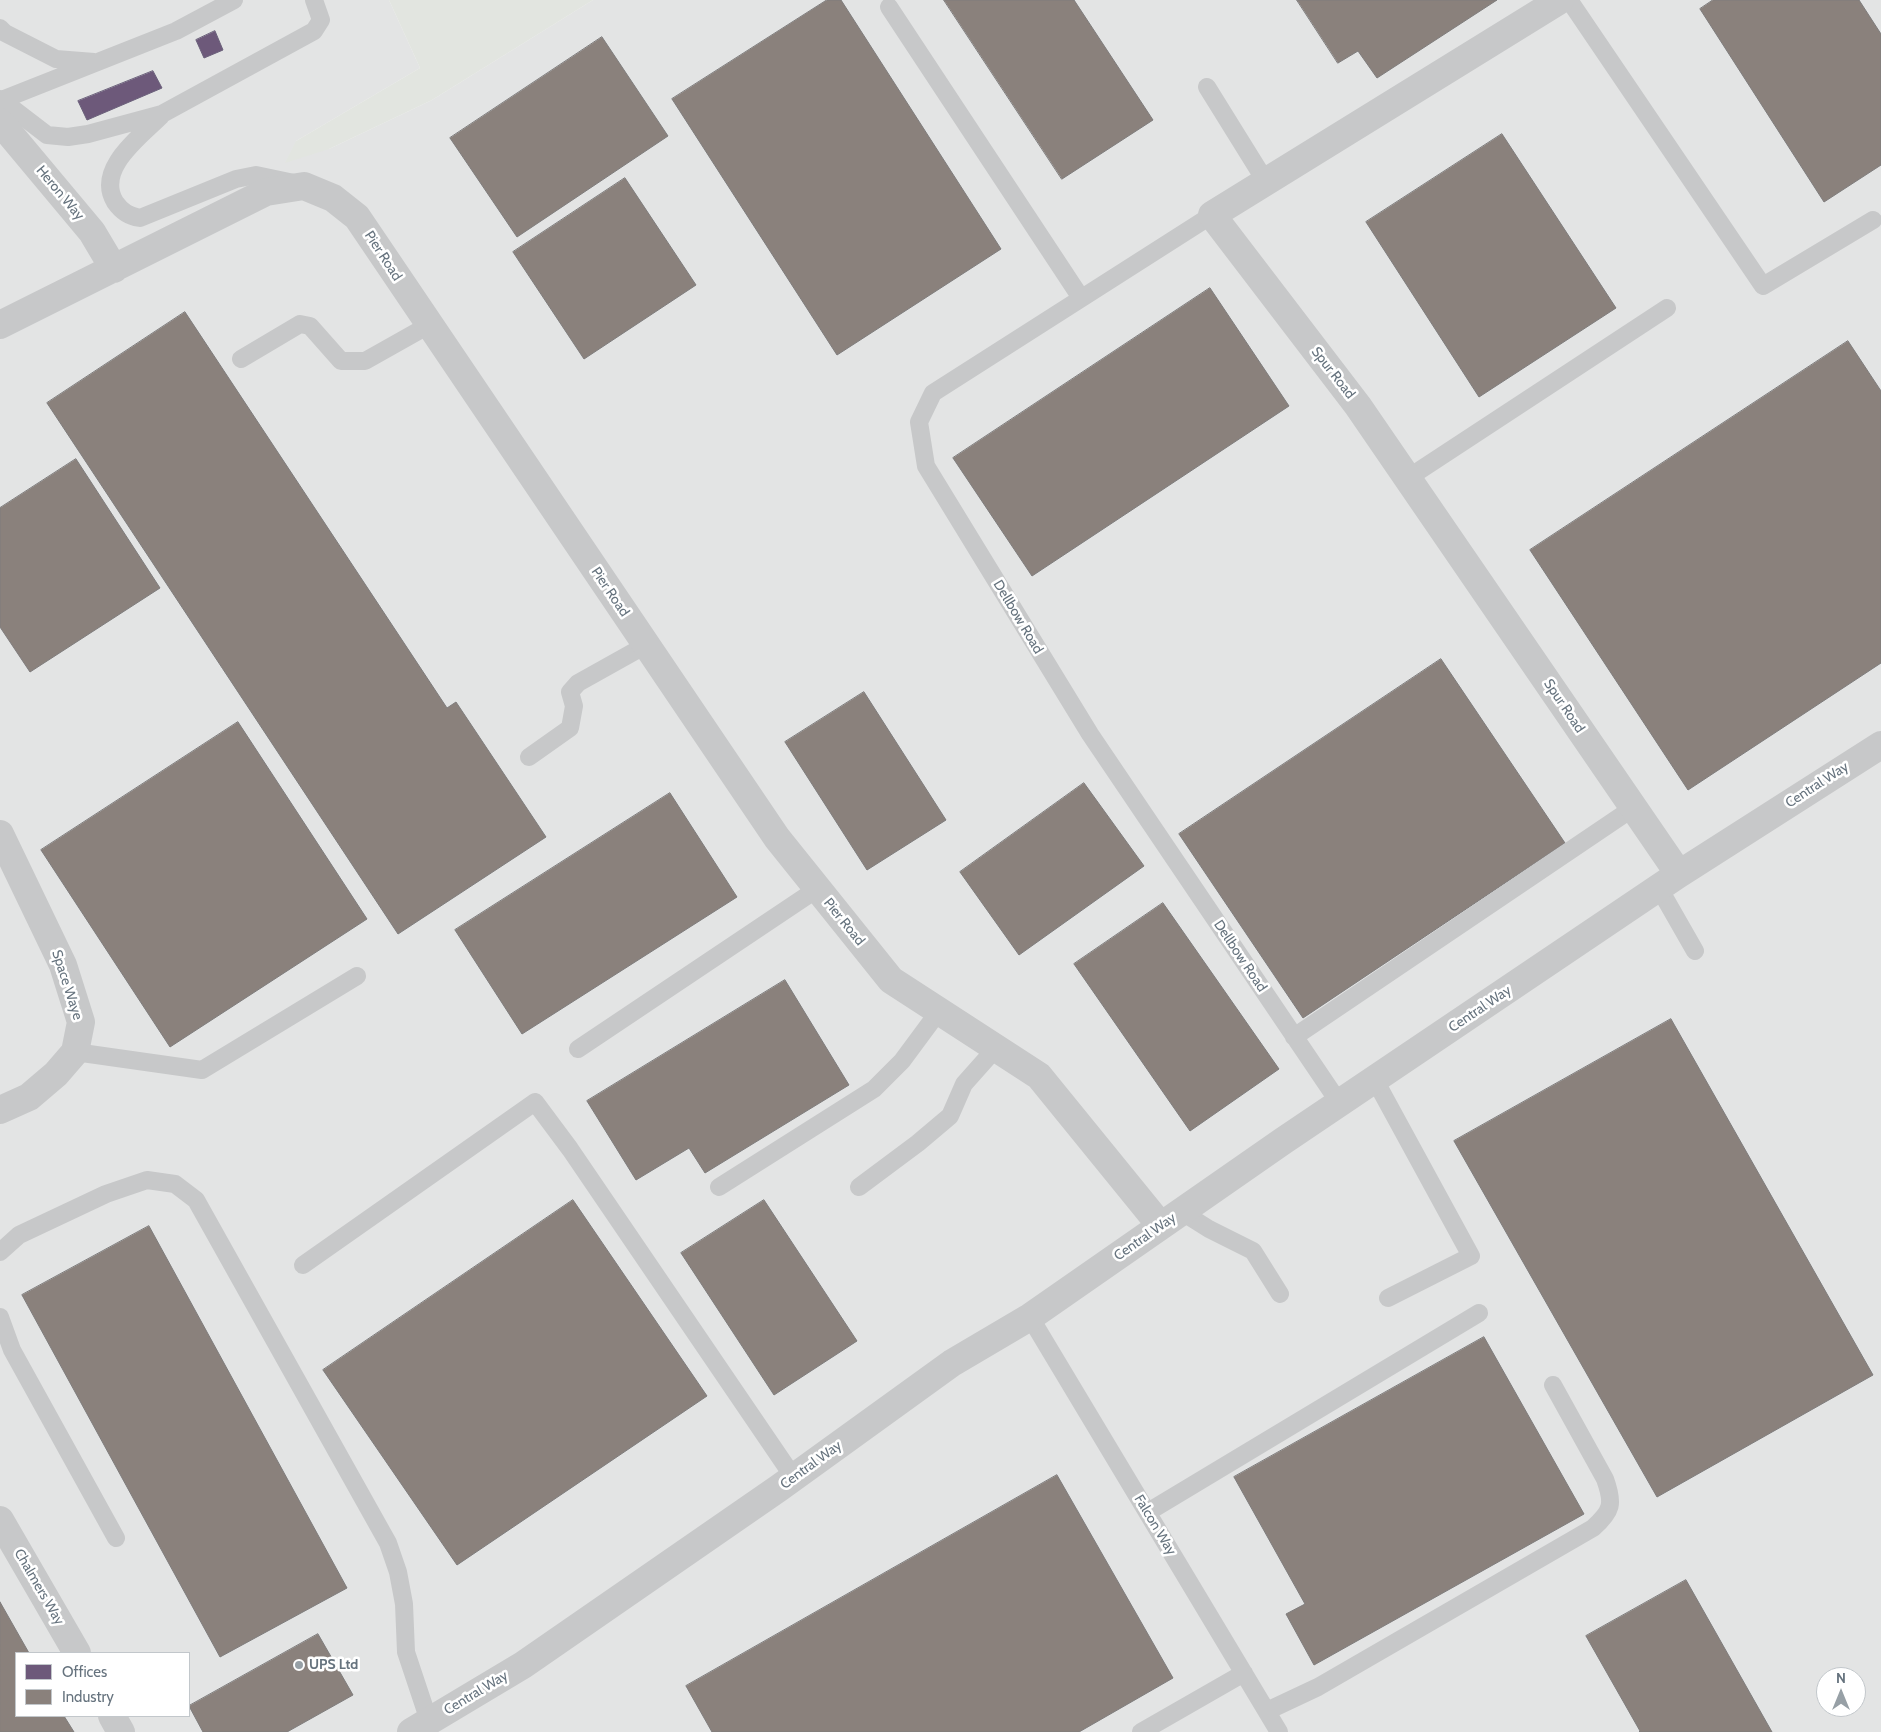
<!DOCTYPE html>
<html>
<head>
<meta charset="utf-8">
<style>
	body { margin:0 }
	#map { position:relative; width:1881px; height:1732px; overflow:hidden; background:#f3f3f1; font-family:Cabin,sans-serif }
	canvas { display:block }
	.legend { position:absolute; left:15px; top:1652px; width:175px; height:65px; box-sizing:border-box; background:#fff; border:1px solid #c2c7cb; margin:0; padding:6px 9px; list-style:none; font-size:15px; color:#66737e }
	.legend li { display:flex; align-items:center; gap:10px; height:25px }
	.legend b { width:25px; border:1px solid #c2c7cb }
	.north { position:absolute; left:1816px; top:1667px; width:50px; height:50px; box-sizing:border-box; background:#fff; border:1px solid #c2c7cb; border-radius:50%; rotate:0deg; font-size:14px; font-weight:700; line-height:20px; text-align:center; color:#66737e }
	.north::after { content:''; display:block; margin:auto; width:18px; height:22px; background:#97a0a6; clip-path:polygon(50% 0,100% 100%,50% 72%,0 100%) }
</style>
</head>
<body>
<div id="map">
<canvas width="1881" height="1732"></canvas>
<ul class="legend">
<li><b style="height:14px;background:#6d597a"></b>Offices</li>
<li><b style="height:14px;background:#8a817c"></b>Industry</li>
</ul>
<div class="north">N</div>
</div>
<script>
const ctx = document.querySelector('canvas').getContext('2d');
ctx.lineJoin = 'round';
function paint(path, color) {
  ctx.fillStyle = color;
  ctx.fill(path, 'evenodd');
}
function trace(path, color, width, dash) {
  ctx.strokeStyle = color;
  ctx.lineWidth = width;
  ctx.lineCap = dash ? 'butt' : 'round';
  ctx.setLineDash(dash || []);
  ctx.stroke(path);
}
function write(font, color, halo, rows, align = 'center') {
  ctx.font = font + ' Cabin,sans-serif';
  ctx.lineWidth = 5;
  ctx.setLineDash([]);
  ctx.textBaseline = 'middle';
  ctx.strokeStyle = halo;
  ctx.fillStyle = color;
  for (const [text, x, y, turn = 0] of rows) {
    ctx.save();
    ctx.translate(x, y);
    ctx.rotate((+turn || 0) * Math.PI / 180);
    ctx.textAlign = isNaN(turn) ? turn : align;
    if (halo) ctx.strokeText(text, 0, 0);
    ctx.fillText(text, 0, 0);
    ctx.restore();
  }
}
const built = new Path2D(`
	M0 0H389L420 68 296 141 329 149 432 100 593 0H1881V1732H0ZM16 1653H189V1716H16ZM1826 1677H1856V1707H1826Z`);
const green = new Path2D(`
	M389 0H593L432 100 329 149 285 163 296 141 420 68Z`);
const offices = new Path2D(`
	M215 31 223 50 204 58 196 40Z
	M153 71 162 88 87 120 78 101Z`);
const industry = new Path2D(`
	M827 0H841L1001 249 837 355 672 99Z
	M944 0H1074L1153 120 1062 179Z
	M1297 0H1497L1377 78 1358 51 1338 63Z
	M1713 0H1859L1881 34V165L1824 202 1700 9Z
	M602 37 668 136 517 237 450 138Z
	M1502 134 1616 308 1479 397 1366 222Z
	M625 178 696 285 584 359 513 252Z
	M1210 288 1289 406 1032 576 953 458Z
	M185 312 447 708 456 702 546 837 398 934 47 403Z
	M1848 341 1881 391V663L1688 790 1530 550Z
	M76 459 160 588 30 672 0 627V508Z
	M1441 659 1565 843 1303 1018 1179 834Z
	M864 692 946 820 867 870 785 742Z
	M238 722 367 919 170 1047 41 850Z
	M1084 783 1144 866 1019 955 960 872Z
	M670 793 737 897 522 1034 455 930Z
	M1163 903 1279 1069 1190 1131 1074 964Z
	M785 980 849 1085 705 1173 689 1148 636 1180 587 1101Z
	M1671 1019 1873 1375 1657 1497 1454 1141Z
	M573 1200 707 1396 457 1565 323 1370Z
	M764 1200 857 1341 774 1395 681 1253Z
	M149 1226 347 1588 220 1657 22 1295Z
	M1484 1337 1584 1514 1314 1665 1286 1614 1305 1604 1234 1477Z
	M1057 1475 1173 1678 1079 1732H712L686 1686Z
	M1686 1580 1772 1732H1639L1640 1731 1586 1636Z
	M0 1602 29 1653H16V1716H64L74 1732H0Z
	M318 1634 353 1695 287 1732H203L189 1706Z`);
const service = new Path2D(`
	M1569 0 1763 286 1873 220
	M889 7 1081 298
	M0 28 5 33 56 59 94 62
	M1207 87 1266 182
	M0 99 47 135 68 137 88 134 162 114 314 31 321 20 314 0
	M2 100 176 31 234 0
	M161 116C141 136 95 169 115 202 122 212 129 216 140 218L236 179 256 175 294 183
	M1212 215 933 393 919 422 926 466 1090 734 1340 1104
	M241 359 300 324 310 326 341 361H365L429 325
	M1408 478 1667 308
	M529 757 570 728 574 706 570 692 578 683 646 645
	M1659 888 1695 951
	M1294 1037 1633 808
	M578 1049 817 889
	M75 1052 202 1070 357 976
	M1375 1080 1471 1256 1388 1298
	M719 1187 874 1089 902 1061 939 1011
	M859 1187 918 1143 950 1116 964 1084 996 1048
	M1182 1212 1209 1229 1253 1251 1280 1294
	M0 1252 19 1235 106 1194 147 1180 175 1184 196 1200 388 1543 398 1572 404 1604 406 1652 429 1721
	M303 1265 535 1102 570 1149 794 1478
	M0 1317 12 1350 116 1538
	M1030 1317 1279 1732
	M1148 1512 1479 1313
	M1267 1711 1318 1687 1593 1528C1612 1511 1614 1504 1605 1479L1553 1385
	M1141 1732 1244 1673`);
const minor = new Path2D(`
	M1560 0 1212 215 1358 406 1679 874
	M0 122 92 232 114 269
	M0 325 266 192 304 186 333 198 357 217 777 838 891 980 1039 1076 1161 1226
	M0 834 63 965 81 1022 75 1052 56 1074 29 1097 0 1110
	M0 1520 77 1653
	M112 1716 121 1732
	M411 1732 523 1665 779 1488 952 1363 1030 1317 1283 1141 1679 874 1881 745`);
const markers = [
	[299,1665,5,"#97a0a6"]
];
const streetNames = [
	["Heron Way",60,193,50],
	["Pier Road",383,256,57],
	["Spur Road",1333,373,52],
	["Pier Road",610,592,56],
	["Dellbow Road",1018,617,59],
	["Spur Road",1564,706,56],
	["Central Way",1817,785,-33],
	["Pier Road",844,922,51],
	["Dellbow Road",1240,956,56],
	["Space Waye",67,985,72],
	["Central Way",1480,1009,-34],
	["Central Way",1145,1237,-35],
	["Central Way",811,1465,-36],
	["Falcon Way",1155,1525,59],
	["Chalmers Way",39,1587,60],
	["Central Way",476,1693,-31]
];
const poiNames = [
	["UPS Ltd",309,1665]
];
paint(built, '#e3e4e4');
paint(green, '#e2e5e0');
paint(offices, '#6d597a');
trace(offices, '#6b617b', 1);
paint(industry, '#8a817c');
trace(industry, '#7f7d7d', 1);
trace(service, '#c7c8c9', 18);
trace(minor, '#c7c8c9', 28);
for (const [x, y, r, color] of markers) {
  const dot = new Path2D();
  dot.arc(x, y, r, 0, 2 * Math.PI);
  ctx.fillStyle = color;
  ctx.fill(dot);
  trace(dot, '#fff', 2);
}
write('14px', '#66737e', '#fff', streetNames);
write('bold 14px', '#66737e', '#fff', poiNames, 'left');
</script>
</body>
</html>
